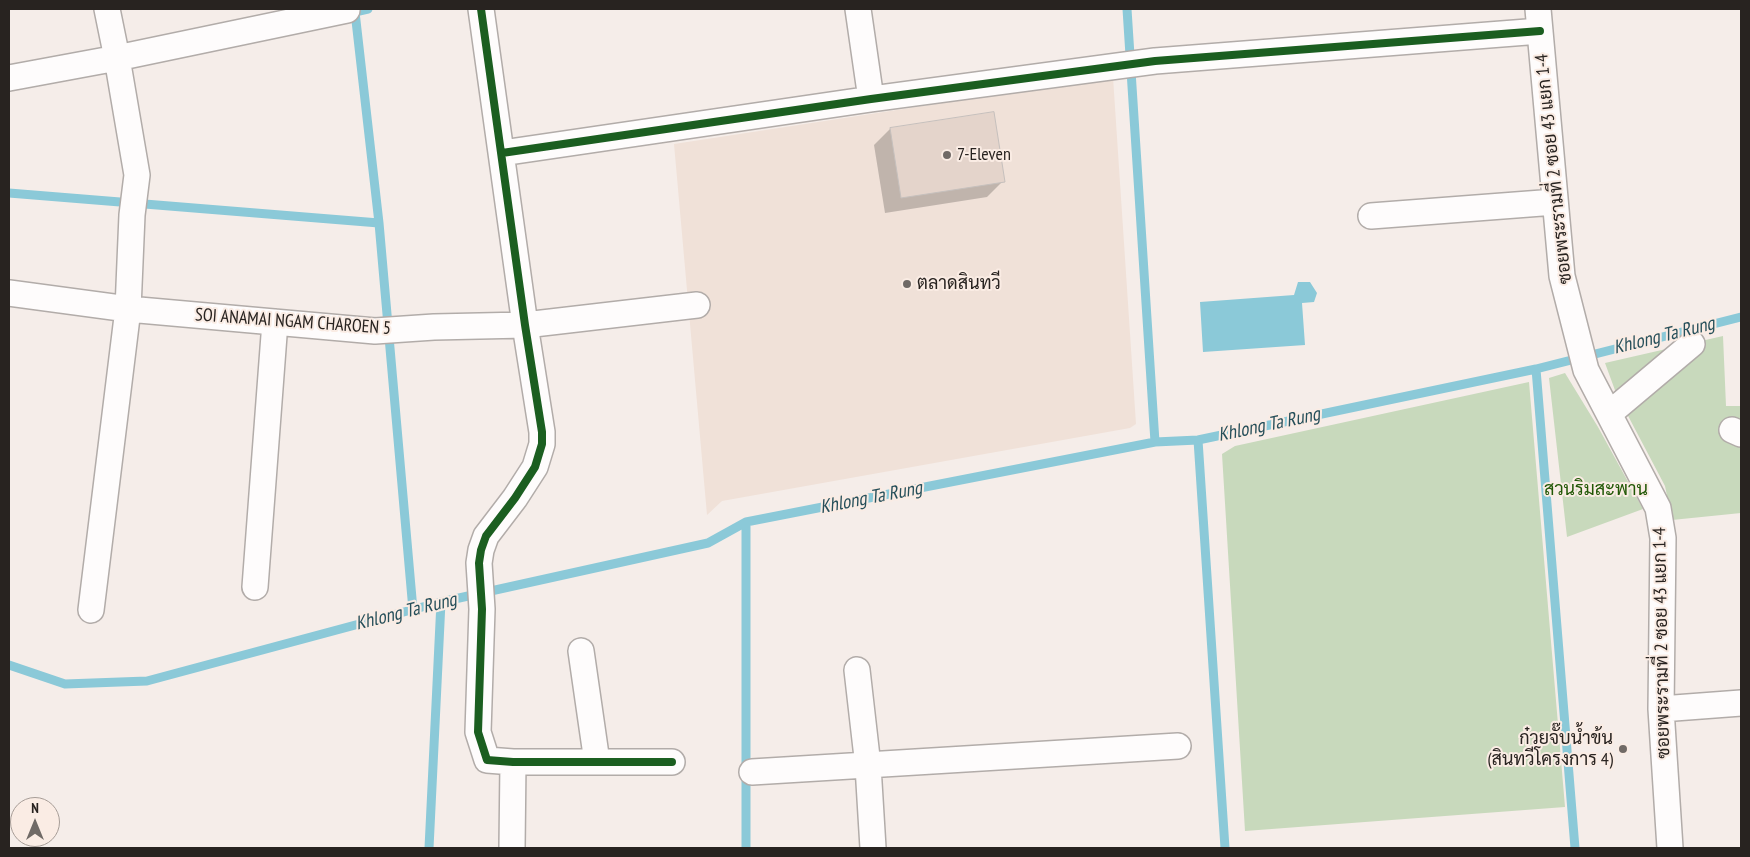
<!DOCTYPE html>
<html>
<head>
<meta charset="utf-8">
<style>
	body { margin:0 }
	#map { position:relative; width:1750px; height:857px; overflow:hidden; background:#f5ede9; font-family:"PT Sans Narrow",sans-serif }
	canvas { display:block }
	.frame { position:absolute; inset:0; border:10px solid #282320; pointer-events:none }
	.north { position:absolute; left:10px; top:797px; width:50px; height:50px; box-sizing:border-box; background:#faece4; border:1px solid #a69c96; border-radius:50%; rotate:0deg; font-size:14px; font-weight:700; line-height:20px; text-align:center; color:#282320 }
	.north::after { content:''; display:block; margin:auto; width:18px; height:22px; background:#706a66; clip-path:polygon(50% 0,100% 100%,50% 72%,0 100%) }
</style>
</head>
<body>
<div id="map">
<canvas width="1750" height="857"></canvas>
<div class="frame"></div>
<div class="north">N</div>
</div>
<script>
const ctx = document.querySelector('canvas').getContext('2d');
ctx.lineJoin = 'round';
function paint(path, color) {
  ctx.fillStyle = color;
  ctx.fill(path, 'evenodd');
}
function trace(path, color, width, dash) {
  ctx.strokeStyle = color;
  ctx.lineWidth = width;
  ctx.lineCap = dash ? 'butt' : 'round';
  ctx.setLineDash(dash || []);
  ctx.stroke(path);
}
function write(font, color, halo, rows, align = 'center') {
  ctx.font = font + ' "PT Sans Narrow",Sarabun,sans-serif';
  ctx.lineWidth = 4;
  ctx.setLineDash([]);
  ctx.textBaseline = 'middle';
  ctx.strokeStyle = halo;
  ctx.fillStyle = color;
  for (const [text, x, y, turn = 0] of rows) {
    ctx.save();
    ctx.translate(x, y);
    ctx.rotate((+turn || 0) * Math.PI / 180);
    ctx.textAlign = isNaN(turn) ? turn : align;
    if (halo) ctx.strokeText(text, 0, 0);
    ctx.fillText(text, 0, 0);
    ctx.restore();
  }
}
const built = new Path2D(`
	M1113 77 1136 424 1130 428 722 501 707 515 674 144Z`);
const green = new Path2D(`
	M1723 336 1726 406H1741V513L1672 520 1665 486 1616 393 1605 363Z
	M1565 373 1598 427 1643 509 1567 537 1549 378Z
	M1529 382 1565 807 1245 831 1222 454 1235 446Z`);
const water = new Path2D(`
	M1298 282H1310L1317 293 1314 302 1302 303 1305 345 1203 352 1200 302 1294 295Z`);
const shadow = new Path2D(`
	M890 129 1003 181 987 197 885 213 874 145Z`);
const stream = new Path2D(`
	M368 9 355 12 379 223 413 610
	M1127 9 1155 442
	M9 193 379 223
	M1536 369 1575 848
	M1198 440 1225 848
	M746 522V848
	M9 665 65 684 147 681 441 602 708 543 746 522 1155 442 1198 440 1536 369 1741 317
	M429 848 441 602`);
const building = new Path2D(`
	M994 112 1005 182 901 198 890 128Z`);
const street = new Path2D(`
	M481 9 525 325 542 432V444L535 467 515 498 486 536 481 550 479 563 482 609 478 732 487 760 513 762H672
	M858 9 871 99
	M1538 9 1562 276 1586 370 1658 508 1663 538 1661 709 1670 848
	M9 78 117 58 347 10
	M502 153 871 99 1155 61 1540 31
	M1371 216 1555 202
	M9 293 128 309 375 331 434 327 525 325 697 305
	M1610 413 1692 344
	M1732 430 1741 434
	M255 587 275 322
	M91 610 128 309 132 215 137 175 117 58 107 9
	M581 651 597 762
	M857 670 868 766 873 848
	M1661 709 1741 703
	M752 772 1178 746
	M512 848 513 762`);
const cycleway = new Path2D(`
	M481 9 525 325 542 432V444L535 467 515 498 486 536 481 550 479 563 482 609 478 732 487 760 513 762H672
	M502 153 871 99 1155 61 1540 31`);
const markers = [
	[947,155,5,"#706a66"],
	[907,284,5,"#706a66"],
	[1623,749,5,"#706a66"]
];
const poiNames = [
	["7-Eleven",957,155],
	["ตลาดสินทวี",917,284],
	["ก๋วยจั๊บน้ำข้น",1613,739,"right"],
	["(สินทวีโครงการ 4)",1613,760,"right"]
];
const streetNames = [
	["ซอยพระรามที่ 2 ซอย 43 แยก 1-4",1554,169,-96],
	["SOI ANAMAI NGAM CHAROEN 5",293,322,4],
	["ซอยพระรามที่ 2 ซอย 43 แยก 1-4",1662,643,-91]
];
const parkNames = [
	["สวนริมสะพาน",1596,490]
];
const waterNames = [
	["Khlong Ta Rung",1664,336,-14],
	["Khlong Ta Rung",1269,425,-12],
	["Khlong Ta Rung",871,498,-11],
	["Khlong Ta Rung",406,612,-14]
];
paint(built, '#f0e1d8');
paint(green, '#c8d9bc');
paint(water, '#8bc9d8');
paint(shadow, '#0003');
trace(stream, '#8bc9d8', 9);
paint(building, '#e4d4cb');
trace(building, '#c6c0bd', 1);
trace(street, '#b2aca9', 28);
trace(street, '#fefcfc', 25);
trace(cycleway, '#1b5e20', 8);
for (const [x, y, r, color] of markers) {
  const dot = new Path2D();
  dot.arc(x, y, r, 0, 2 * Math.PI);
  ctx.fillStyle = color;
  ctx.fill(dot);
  trace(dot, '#faece4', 2);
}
write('18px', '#282320', '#faece4', poiNames, 'left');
write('18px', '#282320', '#faece4', streetNames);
write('18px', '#215806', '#faece4', parkNames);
write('italic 19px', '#264f5a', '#faece4', waterNames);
</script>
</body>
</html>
